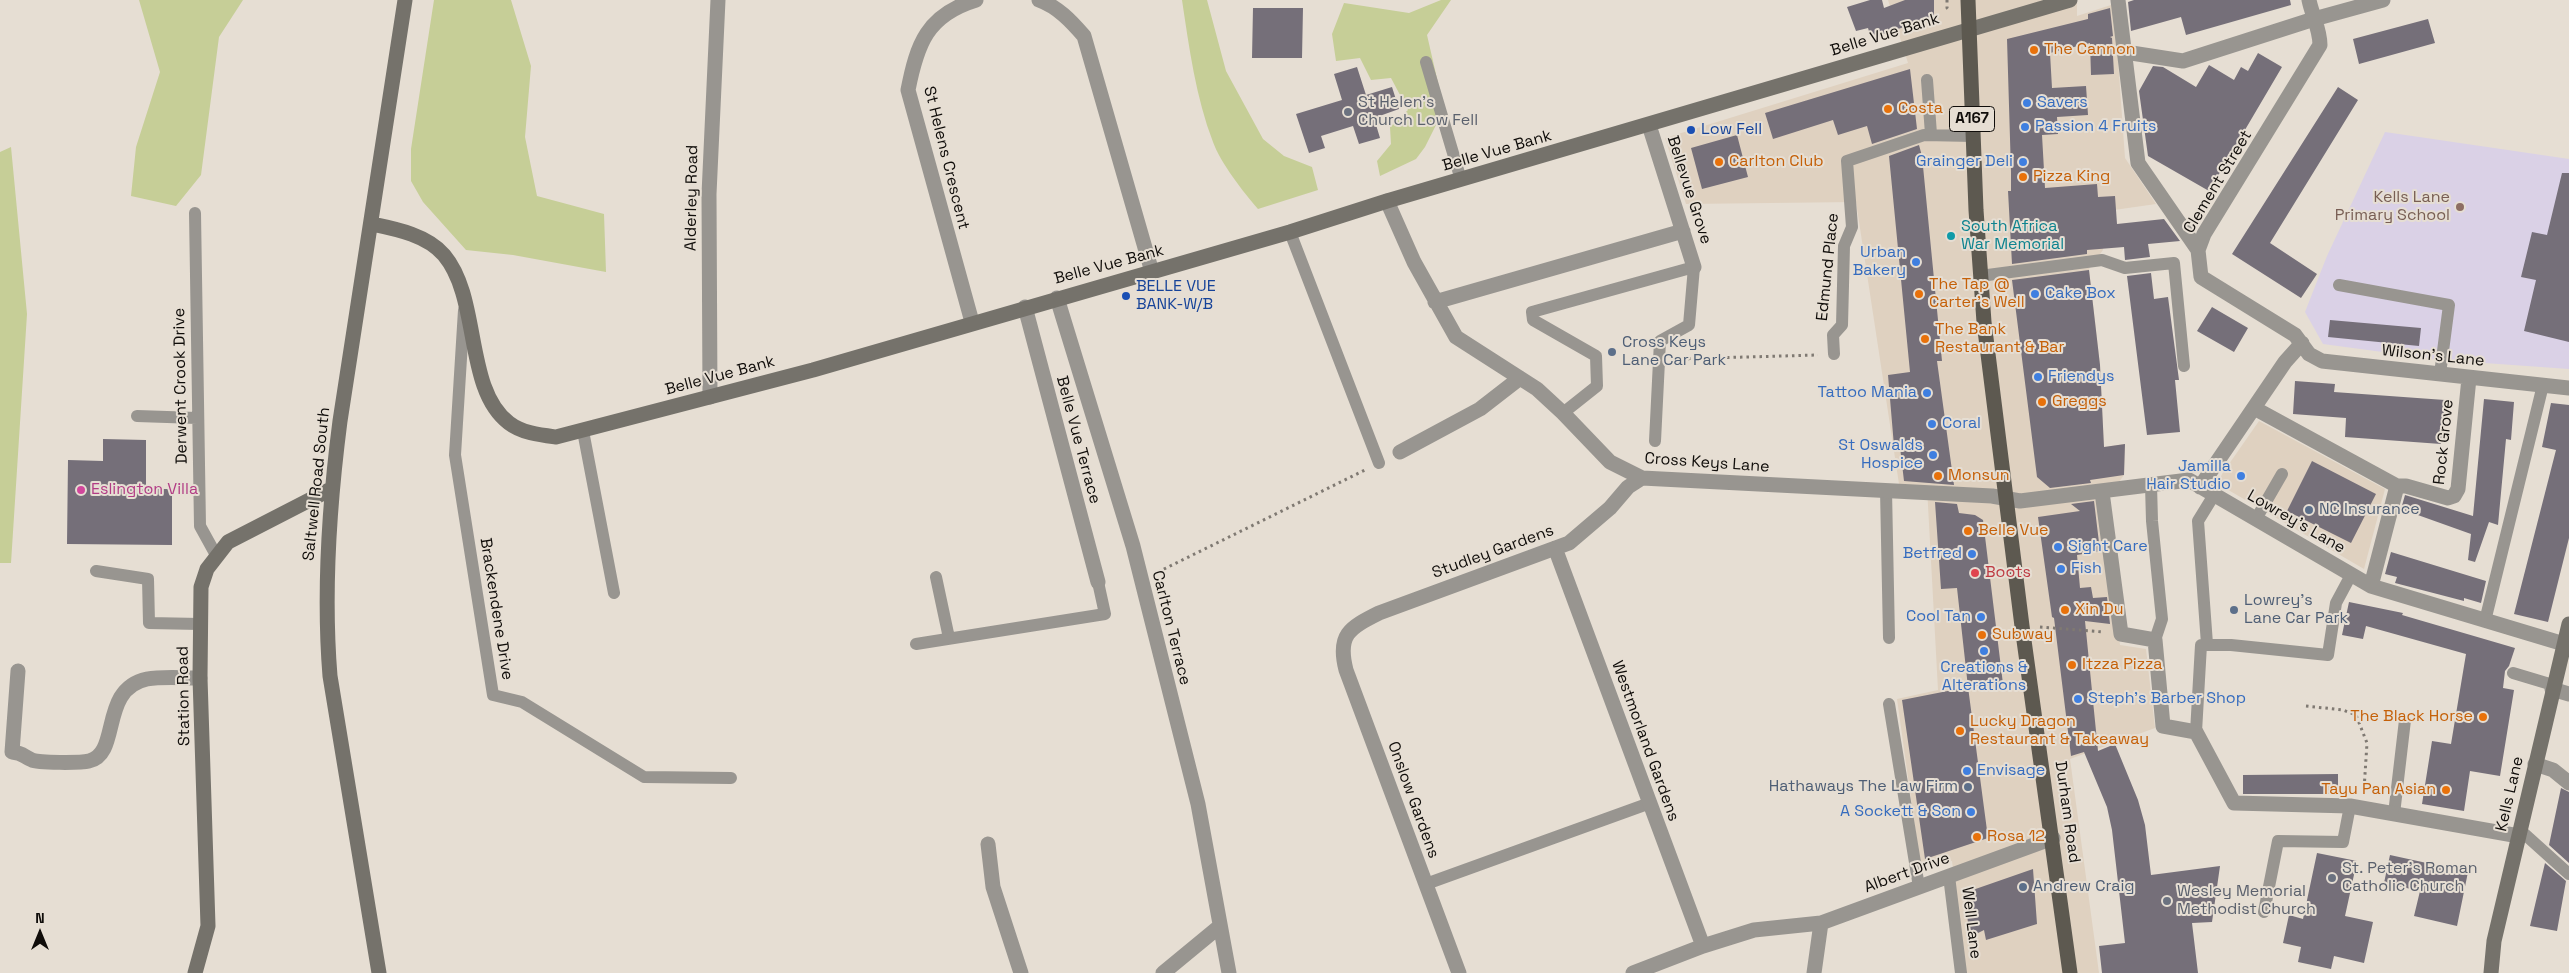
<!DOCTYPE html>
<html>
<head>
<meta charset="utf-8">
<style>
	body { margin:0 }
	#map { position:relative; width:2569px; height:973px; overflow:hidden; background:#e6ded3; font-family:"Space Grotesk",sans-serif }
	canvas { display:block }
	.north { position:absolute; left:15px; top:908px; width:50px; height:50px; -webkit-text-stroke:4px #e6ded3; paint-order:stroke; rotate:0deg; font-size:14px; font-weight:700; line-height:20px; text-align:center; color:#100d0a }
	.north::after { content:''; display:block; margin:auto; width:18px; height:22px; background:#100d0a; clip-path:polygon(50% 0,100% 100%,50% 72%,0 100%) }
</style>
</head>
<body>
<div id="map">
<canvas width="2569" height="973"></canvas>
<div class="north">N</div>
</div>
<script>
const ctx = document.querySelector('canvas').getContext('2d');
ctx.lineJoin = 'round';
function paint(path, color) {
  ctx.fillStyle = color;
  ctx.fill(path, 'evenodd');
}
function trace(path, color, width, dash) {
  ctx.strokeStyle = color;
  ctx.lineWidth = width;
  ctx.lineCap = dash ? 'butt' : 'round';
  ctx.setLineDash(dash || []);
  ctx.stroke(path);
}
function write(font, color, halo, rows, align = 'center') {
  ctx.font = font + ' "Space Grotesk",sans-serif';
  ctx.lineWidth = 4;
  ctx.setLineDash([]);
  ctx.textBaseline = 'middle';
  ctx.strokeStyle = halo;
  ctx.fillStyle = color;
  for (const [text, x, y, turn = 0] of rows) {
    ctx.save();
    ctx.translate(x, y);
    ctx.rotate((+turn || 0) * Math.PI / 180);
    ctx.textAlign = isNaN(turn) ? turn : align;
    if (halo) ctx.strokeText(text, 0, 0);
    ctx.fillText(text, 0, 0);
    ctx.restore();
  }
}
const built = new Path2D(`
	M1888 0H2077V16L2114 4 2125 158 2156 204 2100 212 2103 250 2089 269 2100 365 2104 447 2125 444 2124 475 2101 507 2120 645 2146 649 2155 728 2070 759 2099 973H1966L1952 861 1920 863 1897 699 1938 690 1927 487 1899 484 1856 202 1686 204 1665 138 1908 63Z
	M2259 421 2385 489 2364 569 2218 484 2222 474Z`);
const education = new Path2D(`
	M2385 132 2569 159V369L2442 360 2323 344 2305 312 2327 256Z`);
const green = new Path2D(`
	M139 0H243L219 37 201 175 176 206 131 196 136 147 160 72Z
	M434 0H511L531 66 525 137 537 196 604 214 606 272 513 255 466 250 423 202 411 181V149Z
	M1182 0H1207L1226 71 1263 139 1284 156 1312 167 1318 190 1258 209C1244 193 1220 162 1213 142 1196 98 1189 47 1182 0Z
	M1441 0H1451L1427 35 1444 109 1425 147 1416 159 1380 176 1377 161 1391 144 1390 127 1408 110 1391 78 1371 80 1360 58 1336 61 1332 34 1344 3 1409 13Z
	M11 147 27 314 11 563H0V152Z`);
const building = new Path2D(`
	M1870 0H1882L1884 8 1905 0H1934V17L1871 38 1868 28 1856 31 1847 7Z
	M2134 0H2290L2291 5 2186 35 2181 17 2131 31 2128 2Z
	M1253 8H1303L1302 58H1252Z
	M2110 8 2113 36 2110 37 2112 38 2114 74 2091 75 2090 43 2050 53 2052 88 2086 86 2088 115 2057 117 2058 134 2042 135 2045 188 2097 184 2098 197 2115 196 2117 224 2164 219 2180 241 2148 244 2150 257 2125 260 2124 247 2087 250V254L2012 264 2008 191H2011V172L2007 39 2088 19V14Z
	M2428 19 2435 43 2359 64 2353 39Z
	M2258 53 2282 67 2209 191 2148 156 2139 91 2153 66 2163 67 2196 87 2209 65 2234 80 2241 67 2248 71Z
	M1357 67 1366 95 1392 87 1399 109 1374 118 1380 138 1359 144 1353 126 1321 136 1325 148 1309 153 1296 114 1342 100 1334 74Z
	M1910 69 1917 129 1872 144 1867 126 1838 135 1833 120 1773 139 1765 113Z
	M2338 87 2358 100 2270 243 2317 274 2301 298 2232 254Z
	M1737 135 1748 177 1702 189 1691 148Z
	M1919 145 1922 156 1942 361H1937L1954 485 1904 481 1900 447 1894 446 1888 375 1910 372 1889 156Z
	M2562 173H2569V342L2524 331 2536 280 2521 277 2532 232 2547 235Z
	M2089 270 2100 365 2104 447 2125 444 2124 475 2090 480 2091 483 2050 488 2037 477 2012 280Z
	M2151 273 2154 299 2168 297 2179 380H2175L2180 432 2147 435 2127 276Z
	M2212 307 2248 328 2234 352 2197 331Z
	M2330 320 2421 328 2419 346 2328 337Z
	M2295 381 2335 384 2334 392 2445 400 2441 444 2345 437 2346 418 2293 414Z
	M2484 399 2514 402 2511 440 2506 439 2498 525 2489 522 2475 562 2468 560 2471 534 2401 509 2405 495 2473 516Z
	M2551 403 2569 405V538L2548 622 2514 614 2556 450 2542 447Z
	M103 439 146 440V489H172V545L67 544 68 460 103 461Z
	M2312 461 2376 494 2351 543 2287 511Z
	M2094 501 2100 551 2077 555 2080 588 2091 587 2093 598 2107 597 2110 624 2085 621 2098 751 2115 744 2138 800 2145 825 2151 875 2220 866 2212 922 2192 923 2198 973H2102L2099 946 2125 943 2112 830 2107 807 2084 752 2071 756 2054 618 2052 617 2038 517 2080 511 2071 504Z
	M1935 502 1957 504 1959 513 1975 515 1983 520 2003 684 1968 687 1957 588 1941 589Z
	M2391 552 2486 581 2481 603 2464 598V601L2395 583 2397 577 2385 574Z
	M2349 602 2403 613 2402 615 2515 648 2509 666 2505 671 2503 688 2514 690 2500 776 2470 771 2464 811 2422 804 2432 741 2451 744 2466 654 2366 626 2363 639 2342 635Z
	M1968 687 1988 838 1925 859 1902 700Z
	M2338 774V794H2243V775Z
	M2561 788 2569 792V863L2549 845Z
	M2317 853 2357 861 2345 916 2373 922 2364 963 2334 956 2331 969 2298 962 2301 947 2283 943 2289 915 2303 919Z
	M2390 855 2468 872 2457 926 2414 916 2420 891 2384 883Z
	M2545 863 2566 881 2557 931 2530 926Z
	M2033 869 2037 924 1986 940 1984 930 1970 937 1964 893Z`);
const path = new Path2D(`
	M1947 0V8L1950 11
	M1675 359 1818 355
	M1158 572 1365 470
	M2040 627 2103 632
	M2306 706 2343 710 2356 715 2367 743 2364 790`);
const lane = new Path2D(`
	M1426 62 1461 180
	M1927 80 1931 134
	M195 213 200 526 216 555
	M1290 232 1379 463
	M1980 276 2102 260 2125 268 2174 263 2184 366
	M2339 285 2449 305 2440 374
	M464 310 455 455 493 695 522 702 644 777 731 778
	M1834 354 1833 335 1842 325 1844 246 1852 227 1847 161 1924 135 1973 136
	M1563 413 1597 386 1596 356 1533 320 1532 312 1694 267 1689 325 1660 341 1655 441
	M137 416 197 418
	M583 431 614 593
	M2151 485 2152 521 2162 619 2155 640
	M1886 490 1889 638
	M2256 519 2282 474
	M96 571 148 579 149 623 200 624
	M936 577 949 638
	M2485 621 2543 385
	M916 644 1105 614 1098 582
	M2207 644 2198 521 2214 495
	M2513 673 2553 685
	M1889 704 1919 887
	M2196 732 2201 645H2231L2328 655 2336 603 2351 575
	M2394 814 2405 720
	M2520 830 2569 874
	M1949 876 1961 973
	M1426 884 1650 803
	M2264 912 2278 841 2343 842 2350 806`);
const street = new Path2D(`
	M1039 0C1058 7 1071 21 1084 36L1152 272
	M2118 0 2138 163 2198 250
	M2309 0C2312 15 2320 29 2320 45L2204 234 2198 250 2201 277 2295 335 2309 354 2322 361 2569 388
	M2125 52 2183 61 2314 19 2383 0
	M1649 125 1694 267
	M1387 201 1414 262 1456 337 1537 389 1563 413 1610 462 1642 478 1992 496 2020 501 2189 480 2371 586 2564 644
	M1057 298 1133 546 1198 804 1229 973
	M1435 302 1683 231
	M1025 307 1098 582
	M972 322 908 90C917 44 927 15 976 0
	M710 397 709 194 718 0
	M2254 408 2397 486
	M1400 452 1480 409 1520 378
	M2200 487 2285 362 2302 343
	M2102 492 2121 634 2155 640 2163 726 2196 732 2234 803 2350 806 2519 836
	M1555 548 1703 946
	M2371 586 2397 486H2406L2448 498 2454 496 2458 489 2469 378
	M18 671 12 752C23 753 23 756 32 760 38 763 81 763 89 761 121 754 99 689 147 679 163 676 184 678 200 678
	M2552 689 2569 694
	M2535 764 2553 770 2569 783
	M988 844 993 887 1021 973
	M1163 973 1220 926
	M1459 973 1346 670C1337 635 1349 628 1379 613L1569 543 1610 508 1628 487 1642 478
	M1633 973 1703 946 1754 930 1821 923
	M1814 973 1821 923 2053 838`);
const secondary = new Path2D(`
	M372 224C396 229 427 235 444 255 481 299 464 389 509 423 522 433 540 435 556 437L813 370 1290 232 1387 201 2070 0
	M195 973 208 926 200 678 201 587 207 569 228 542 331 489
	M379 973 330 676C323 590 329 506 340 421L405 0
	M2491 973 2494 941 2569 624`);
const primary = new Path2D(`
	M1968 0 1976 210 1984 322 2022 626 2070 973`);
const markers = [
	[2034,50,5,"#e8710a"],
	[2027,103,5,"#3f7fe0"],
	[1888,109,5,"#e8710a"],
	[1348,112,5,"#6b7280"],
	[2025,127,5,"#3f7fe0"],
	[1691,130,5,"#1a4fb4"],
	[1719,162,5,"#e8710a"],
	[2023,162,5,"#3f7fe0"],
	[2023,177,5,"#e8710a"],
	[2460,207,5,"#8d6e63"],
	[1951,236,5,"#0f9aa8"],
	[1916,262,5,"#3f7fe0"],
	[1919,294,5,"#e8710a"],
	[2035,294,5,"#3f7fe0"],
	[1126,296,5,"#1a4fb4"],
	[1925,339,5,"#e8710a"],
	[1612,352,5,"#5c6f8a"],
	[2038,377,5,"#3f7fe0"],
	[1927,393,5,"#3f7fe0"],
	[2042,402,5,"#e8710a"],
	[1932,424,5,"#3f7fe0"],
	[1933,455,5,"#3f7fe0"],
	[1938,476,5,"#e8710a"],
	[2241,476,5,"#3f7fe0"],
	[81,490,5,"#d1479c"],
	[2309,510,5,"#5c6f8a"],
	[1968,531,5,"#e8710a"],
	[2058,547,5,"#3f7fe0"],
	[1972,554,5,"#3f7fe0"],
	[2061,569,5,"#3f7fe0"],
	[1975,573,5,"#e0444e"],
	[2065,610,5,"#e8710a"],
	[2234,610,5,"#5c6f8a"],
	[1981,617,5,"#3f7fe0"],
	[1982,635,5,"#e8710a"],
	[1984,651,5,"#3f7fe0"],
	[2072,665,5,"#e8710a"],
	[2078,699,5,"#3f7fe0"],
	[2483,717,5,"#e8710a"],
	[1960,731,5,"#e8710a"],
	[1967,771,5,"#3f7fe0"],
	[1968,787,5,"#5c6f8a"],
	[2446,790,5,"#e8710a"],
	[1971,812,5,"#3f7fe0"],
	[1977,837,5,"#e8710a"],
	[2332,878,5,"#6b7280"],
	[2023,887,5,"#5c6f8a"],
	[2167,901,5,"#6b7280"]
];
const shields = [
	[1972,119,45]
];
const shieldNames = [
	["A167",1972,119]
];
const streetNames = [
	["Belle Vue Bank",1885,35,-17],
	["Belle Vue Bank",1497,151,-16],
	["St Helens Crescent",946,158,76],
	["Clement Street",2218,182,-59],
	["Bellevue Grove",1689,190,72],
	["Alderley Road",692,198,-89],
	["Belle Vue Bank",1109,265,-15],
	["Edmund Place",1828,267,-84],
	["Wilson's Lane",2433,356,6],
	["Belle Vue Bank",720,376,-15],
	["Derwent Crook Drive",181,386,-91],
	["Belle Vue Terrace",1078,440,75],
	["Rock Grove",2444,442,-84],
	["Cross Keys Lane",1707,463,4],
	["Saltwell Road South",317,484,-84],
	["Lowrey's Lane",2296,522,30],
	["Studley Gardens",1493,552,-20],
	["Brackendene Drive",496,609,81],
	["Carlton Terrace",1171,628,76],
	["Station Road",184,696,-91],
	["Westmorland Gardens",1645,741,70],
	["Kells Lane",2510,794,-77],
	["Onslow Gardens",1413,800,70],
	["Durham Road",2067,812,82],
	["Albert Drive",1907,873,-20],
	["Well Lane",1971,923,83]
];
const foodNames = [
	["The Cannon",2044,50],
	["Costa",1898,109],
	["Carlton Club",1729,162],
	["Pizza King",2033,177],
	["The Tap @",1929,285],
	["Carter's Well",1929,303],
	["The Bank",1935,330],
	["Restaurant & Bar",1935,348],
	["Greggs",2052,402],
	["Monsun",1948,476],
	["Belle Vue",1978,531],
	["Xin Du",2075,610],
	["Subway",1992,635],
	["Itzza Pizza",2082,665],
	["The Black Horse",2473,717,"right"],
	["Lucky Dragon",1970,722],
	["Restaurant & Takeaway",1970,740],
	["Tayu Pan Asian",2436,790,"right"],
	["Rosa 12",1987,837]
];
const worshipNames = [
	["St Helen's",1358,103],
	["Church Low Fell",1358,121],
	["St. Peter's Roman",2342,869],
	["Catholic Church",2342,887],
	["Wesley Memorial",2177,892],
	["Methodist Church",2177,910]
];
const shopNames = [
	["Savers",2037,103],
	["Passion 4 Fruits",2035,127],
	["Grainger Deli",2013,162,"right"],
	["Urban",1906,253,"right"],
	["Bakery",1906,271,"right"],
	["Cake Box",2045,294],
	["Friendys",2048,377],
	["Tattoo Mania",1917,393,"right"],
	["Coral",1942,424],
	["St Oswalds",1923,446,"right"],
	["Hospice",1923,464,"right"],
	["Jamilla",2231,467,"right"],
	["Hair Studio",2231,485,"right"],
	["Sight Care",2068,547],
	["Betfred",1962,554,"right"],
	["Fish",2071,569],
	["Cool Tan",1971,617,"right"],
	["Creations &",1984,668,"center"],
	["Alterations",1984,686,"center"],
	["Steph's Barber Shop",2088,699],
	["Envisage",1977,771],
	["A Sockett & Son",1961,812,"right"]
];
const transitNames = [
	["Low Fell",1701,130],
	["BELLE VUE",1136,287],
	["BANK-W/B",1136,305]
];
const educationNames = [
	["Kells Lane",2450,198],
	["Primary School",2450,216]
];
const cultureNames = [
	["South Africa",1961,227],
	["War Memorial",1961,245]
];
const serviceNames = [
	["Cross Keys",1622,343],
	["Lane Car Park",1622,361],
	["NC Insurance",2319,510],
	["Lowrey's",2244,601],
	["Lane Car Park",2244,619],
	["Hathaways The Law Firm",1958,787,"right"],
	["Andrew Craig",2033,887]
];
const hotelNames = [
	["Eslington Villa",91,490]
];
const healthNames = [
	["Boots",1985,573]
];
paint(built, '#dfd1c0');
paint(education, '#dad1e6');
paint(green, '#c6ce97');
paint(building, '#756f79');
trace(path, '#7f7972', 3, [2.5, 4]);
trace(lane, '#989590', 12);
trace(street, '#989590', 15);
trace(secondary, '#75726b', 15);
trace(primary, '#5d5950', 15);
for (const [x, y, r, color] of markers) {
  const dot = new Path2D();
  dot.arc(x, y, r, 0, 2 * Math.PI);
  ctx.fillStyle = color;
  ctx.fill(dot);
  trace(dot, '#e6ded3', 2);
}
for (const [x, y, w] of shields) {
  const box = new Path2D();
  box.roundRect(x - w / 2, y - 12.5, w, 25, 4);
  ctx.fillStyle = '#e6ded3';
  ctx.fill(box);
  trace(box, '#100d0a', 1);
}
write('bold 15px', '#100d0a', null, shieldNames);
write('16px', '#100d0a', '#e6ded3', streetNames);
write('16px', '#c56008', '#e6ded3', foodNames, 'left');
write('16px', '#5b616d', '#e6ded3', worshipNames, 'left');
write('16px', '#366cbe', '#e6ded3', shopNames, 'left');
write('16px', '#164399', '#e6ded3', transitNames, 'left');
write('16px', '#785e54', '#e6ded3', educationNames, 'right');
write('16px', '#0d838f', '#e6ded3', cultureNames, 'left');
write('16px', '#4e5e75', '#e6ded3', serviceNames, 'left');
write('16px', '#b23c85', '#e6ded3', hotelNames, 'left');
write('16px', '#be3a42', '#e6ded3', healthNames, 'left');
</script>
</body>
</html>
